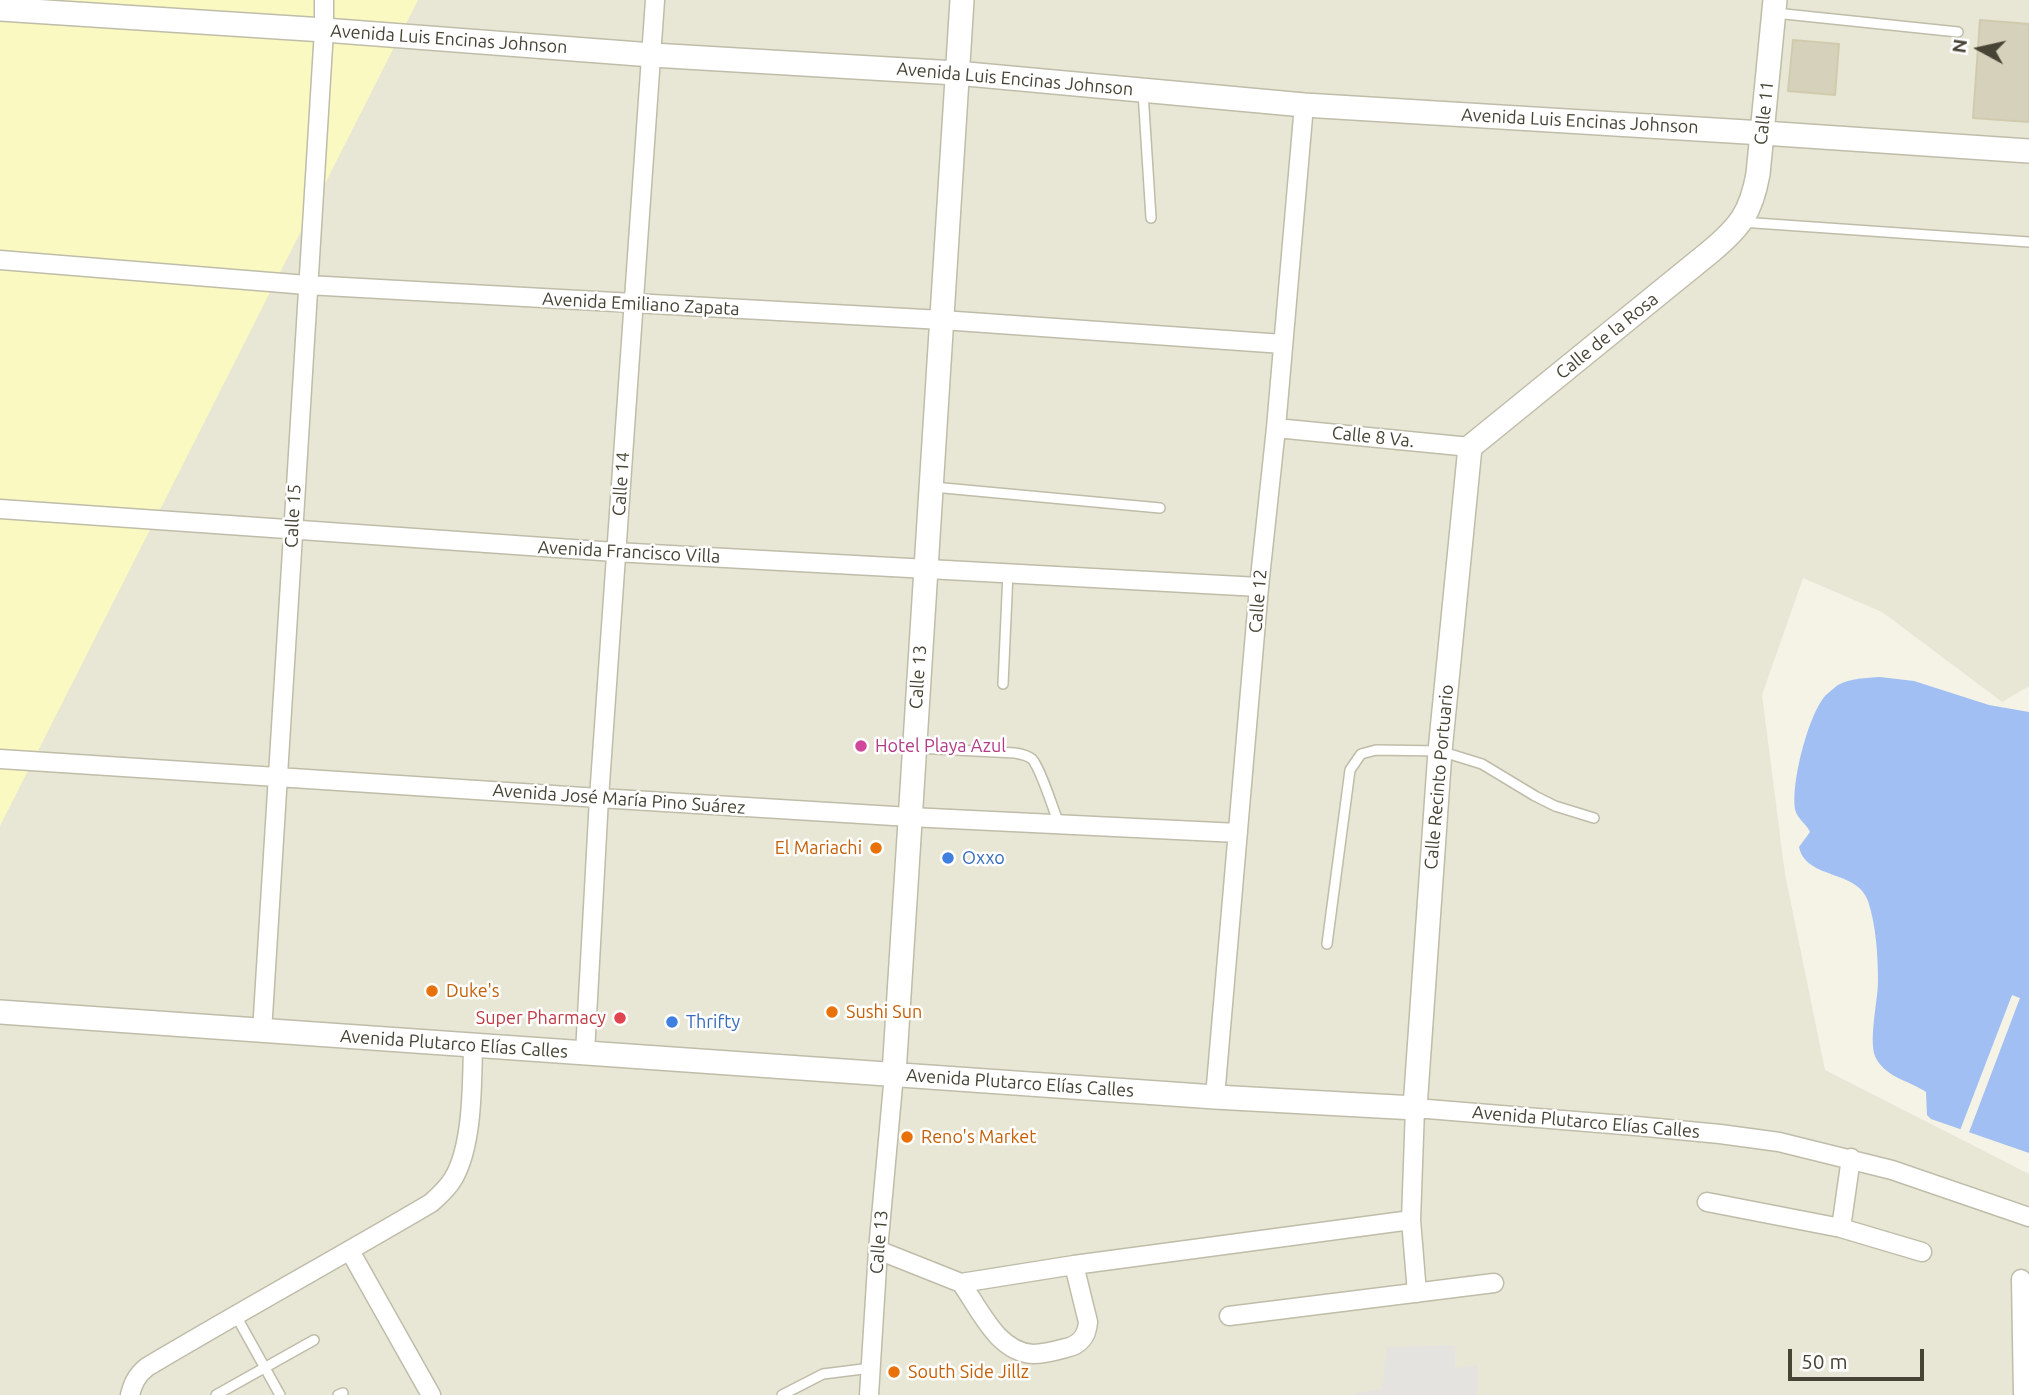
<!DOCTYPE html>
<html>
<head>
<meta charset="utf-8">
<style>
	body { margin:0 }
	#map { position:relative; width:2029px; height:1395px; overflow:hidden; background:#f4f3e6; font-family:Ubuntu,sans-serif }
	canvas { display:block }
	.north { position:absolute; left:1945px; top:14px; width:70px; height:70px; -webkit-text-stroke:5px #fff; paint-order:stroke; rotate:278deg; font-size:19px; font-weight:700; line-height:28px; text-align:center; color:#474435 }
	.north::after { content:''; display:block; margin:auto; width:24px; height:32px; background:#474435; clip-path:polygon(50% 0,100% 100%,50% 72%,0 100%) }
	.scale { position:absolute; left:1788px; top:1349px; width:136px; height:32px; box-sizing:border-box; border:4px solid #474435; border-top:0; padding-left:9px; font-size:21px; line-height:24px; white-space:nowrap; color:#474435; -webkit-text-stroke:5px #fff; paint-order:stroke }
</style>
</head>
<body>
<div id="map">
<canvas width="2029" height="1395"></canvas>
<div class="north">N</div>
<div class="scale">50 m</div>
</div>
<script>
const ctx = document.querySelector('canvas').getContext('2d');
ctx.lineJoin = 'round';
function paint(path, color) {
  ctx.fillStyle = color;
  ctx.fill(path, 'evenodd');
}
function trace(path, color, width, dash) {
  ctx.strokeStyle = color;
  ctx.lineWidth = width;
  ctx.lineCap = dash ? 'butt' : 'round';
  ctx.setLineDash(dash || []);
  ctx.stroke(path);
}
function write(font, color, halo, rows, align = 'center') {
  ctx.font = font + ' Ubuntu,sans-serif';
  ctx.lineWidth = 5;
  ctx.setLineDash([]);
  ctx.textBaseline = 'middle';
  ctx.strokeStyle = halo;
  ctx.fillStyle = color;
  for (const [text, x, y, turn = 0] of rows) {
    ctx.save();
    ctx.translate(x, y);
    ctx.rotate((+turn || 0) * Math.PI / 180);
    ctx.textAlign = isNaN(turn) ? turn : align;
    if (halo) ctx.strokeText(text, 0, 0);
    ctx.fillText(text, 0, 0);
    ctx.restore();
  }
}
const residential = new Path2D(`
	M0 0H2029V686L2002 702 1882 612 1803 578 1762 695 1785 874 1825 1070 2029 1174V1395H0Z`);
const sand = new Path2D(`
	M0 0H418L0 826Z`);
const parking = new Path2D(`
	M1455 1345V1368L1478 1365 1477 1395H1355V1393L1382 1389 1387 1347Z`);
const water = new Path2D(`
	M1880 677 1914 681 1989 705 2029 712V1153L1931 1119 1927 1115 1926 1092C1910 1081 1888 1078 1877 1060 1867 1045 1878 1002 1878 981 1878 955 1876 925 1868 901 1857 869 1806 880 1799 847L1810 832C1806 823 1797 819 1795 809 1791 784 1807 721 1822 700 1825 695 1833 689 1838 685 1850 678 1867 678 1880 677Z`);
const pier = new Path2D(`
	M2012 995 2020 998 1968 1135 1959 1133Z`);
const building = new Path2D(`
	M1980 20 2029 24V122L1973 118Z
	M1793 40 1839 44 1835 95 1788 91Z`);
const service = new Path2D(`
	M1775 13 1958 32
	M1143 92 1151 218
	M1741 222 2029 242
	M933 487 1160 508
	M1003 684 1008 573
	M916 748 1015 753C1021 754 1027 755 1032 759 1041 769 1053 809 1059 824
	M1327 944 1350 770 1361 754 1376 750 1440 751 1482 764 1535 796 1555 806 1594 818
	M235 1314 280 1395
	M216 1395 314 1340
	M338 1395 343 1393
	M782 1395 823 1374 871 1368`);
const minor = new Path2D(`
	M0 260 307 285 942 320 1283 344
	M1276 428 1470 447
	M0 509 615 552 1259 587
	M0 759 599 798 910 817 1238 833
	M262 1032C285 698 302 364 324 30V0
	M585 1053 599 798 655 0
	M1215 1097 1259 587 1276 428 1304 105
	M1707 1202 1841 1228 1922 1252
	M1841 1228 1851 1158
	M878 1250 961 1283 1074 1265 1411 1220
	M350 1251 431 1395
	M2021 1279 2023 1395
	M961 1283C980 1309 997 1352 1033 1354 1044 1354 1055 1351 1066 1348 1080 1345 1087 1336 1088 1322L1074 1265
	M1417 1293 1411 1220 1415 1108 1636 1126 1720 1134 1779 1142 1892 1170 2029 1217
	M1229 1316 1494 1283
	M130 1395C133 1383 137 1375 147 1367 241 1311 336 1259 431 1203 439 1196 447 1189 453 1179 473 1146 472 1084 473 1045
	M869 1395 878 1250 894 1074`);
const tertiary = new Path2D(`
	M0 9 324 30 652 55 956 73 1304 105 1763 133 2029 151
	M0 1012 1215 1097 1415 1108 1440 751 1470 447 1710 252C1740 227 1751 213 1758 174L1775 0
	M894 1074 962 0`);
const markers = [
	[861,746,7,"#d1479c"],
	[876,848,7,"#e8710a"],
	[948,858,7,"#3f7fe0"],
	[432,991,7,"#e8710a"],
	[832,1012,7,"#e8710a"],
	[620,1018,7,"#e0444e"],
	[672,1022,7,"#3f7fe0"],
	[907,1137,7,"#e8710a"],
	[894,1372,7,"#e8710a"]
];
const streetNames = [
	["Avenida Luis Encinas Johnson",449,39,4],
	["Avenida Luis Encinas Johnson",1015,79,5],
	["Calle 11",1764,113,-84],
	["Avenida Luis Encinas Johnson",1580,121,3],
	["Avenida Emiliano Zapata",641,304,3],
	["Calle de la Rosa",1607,336,-39],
	["Calle 8 Va.",1373,437,6],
	["Calle 14",621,484,-86],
	["Calle 15",293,516,-87],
	["Avenida Francisco Villa",629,552,3],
	["Calle 12",1258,601,-85],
	["Calle 13",918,677,-86],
	["Calle Recinto Portuario",1439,777,-85],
	["Avenida José María Pino Suárez",619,799,4],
	["Avenida Plutarco Elías Calles",454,1044,4],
	["Avenida Plutarco Elías Calles",1020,1083,4],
	["Avenida Plutarco Elías Calles",1586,1122,5],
	["Calle 13",879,1242,-85]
];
const hotelNames = [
	["Hotel Playa Azul",875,746]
];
const foodNames = [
	["El Mariachi",862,848,"right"],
	["Duke's",446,991],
	["Sushi Sun",846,1012],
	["Reno's Market",921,1137],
	["South Side Jillz",908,1372]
];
const shopNames = [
	["Oxxo",962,858],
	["Thrifty",686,1022]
];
const healthNames = [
	["Super Pharmacy",606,1018]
];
paint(residential, '#e8e6d4');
paint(sand, '#f9f9c1');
paint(parking, '#e5e3df');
paint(water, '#a1bff2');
paint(pier, '#f4f3e6');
paint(building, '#d6d1bb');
trace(building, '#d1cbae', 2);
trace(service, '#bfbda9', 12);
trace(minor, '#bfbda9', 21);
trace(tertiary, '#bfbda9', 26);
trace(service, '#fff', 9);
trace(minor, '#fff', 18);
trace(tertiary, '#fff', 23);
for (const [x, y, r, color] of markers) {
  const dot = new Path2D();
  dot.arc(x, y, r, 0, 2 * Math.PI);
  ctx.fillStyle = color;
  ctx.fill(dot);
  trace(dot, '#fff', 2.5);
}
write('18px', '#474435', '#fff', streetNames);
write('18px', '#b23c85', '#fff', hotelNames, 'left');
write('18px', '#c56008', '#fff', foodNames, 'left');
write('18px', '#366cbe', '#fff', shopNames, 'left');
write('18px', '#be3a42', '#fff', healthNames, 'right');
</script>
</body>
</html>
